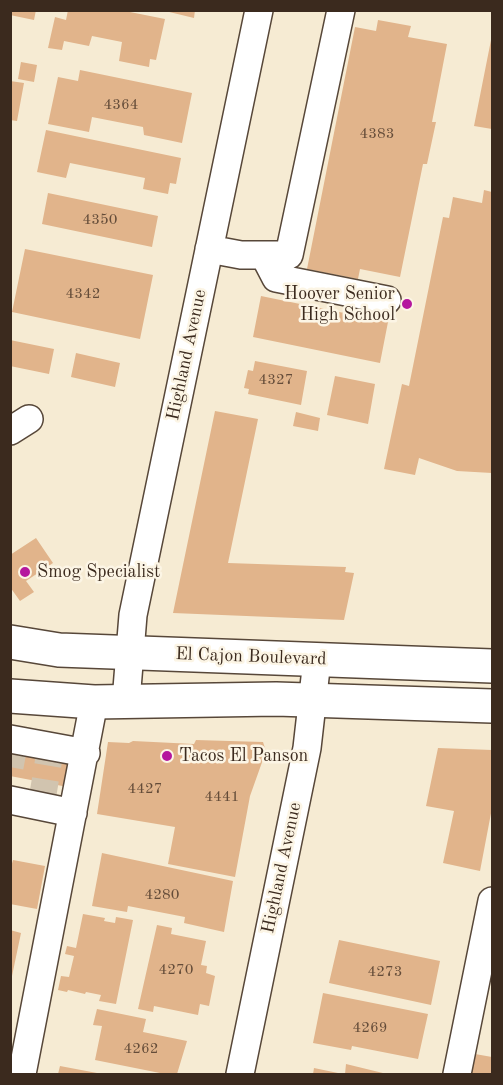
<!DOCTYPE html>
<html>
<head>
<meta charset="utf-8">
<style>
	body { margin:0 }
	#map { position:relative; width:503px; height:1085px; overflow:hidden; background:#f6ebd3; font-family:"Old Standard TT",serif }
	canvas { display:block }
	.frame { position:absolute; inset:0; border:12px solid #3b2a1e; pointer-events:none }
</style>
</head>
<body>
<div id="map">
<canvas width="503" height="1085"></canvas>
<div class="frame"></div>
</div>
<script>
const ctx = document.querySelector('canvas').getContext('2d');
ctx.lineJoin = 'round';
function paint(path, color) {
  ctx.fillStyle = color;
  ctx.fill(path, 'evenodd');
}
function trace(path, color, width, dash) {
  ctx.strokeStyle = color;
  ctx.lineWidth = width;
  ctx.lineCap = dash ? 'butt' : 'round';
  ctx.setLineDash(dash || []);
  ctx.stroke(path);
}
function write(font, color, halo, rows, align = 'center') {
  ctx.font = font + ' "Old Standard TT",serif';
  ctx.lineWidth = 5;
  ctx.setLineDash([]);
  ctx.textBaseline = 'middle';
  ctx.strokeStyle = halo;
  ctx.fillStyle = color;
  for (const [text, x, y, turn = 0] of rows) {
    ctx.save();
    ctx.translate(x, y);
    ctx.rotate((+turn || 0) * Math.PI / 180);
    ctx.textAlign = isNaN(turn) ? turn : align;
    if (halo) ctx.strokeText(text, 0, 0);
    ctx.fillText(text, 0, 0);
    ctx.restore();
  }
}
const building = new Path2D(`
	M10 10H36L34 20 10 15Z
	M68 10H120L165 19 156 60 150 59 149 67 119 61 122 42 92 36 89 46 64 41 62 50 48 48 55 17 66 20Z
	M161 10H195L194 18Z
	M378 20 411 26 408 37 447 44 432 122H436L427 164H423L400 277 360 269 358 279 307 269 355 27 376 31Z
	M491 40H492V129L474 126Z
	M21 62 37 65 34 82 18 79Z
	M80 70 192 93 182 143 144 135 143 127 92 117 89 132 48 124 58 77 78 81Z
	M10 81 24 83 17 121 10 120Z
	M46 130 181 158 176 184 170 183 168 194 143 189 145 178 70 163 66 178 37 172Z
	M484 190 492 192V473L457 471 419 458 415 475 384 469 402 384 409 386 443 217 449 218 453 197 482 203Z
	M48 193 158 216 152 247 42 224Z
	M25 249 153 275 140 339 12 312Z
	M261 296 388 322 380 363 253 337Z
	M10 340 54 349 49 374 10 366Z
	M76 353 120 363 115 387 71 377Z
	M255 361 307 371 301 405 248 394 249 389 244 388 248 370 253 371Z
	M335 376 375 384 368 424 327 415Z
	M215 411 258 419 228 563 346 567 345 572 354 573 344 620 173 613Z
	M296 412 320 418 318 431 293 426Z
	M36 538 53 563 26 581 34 592 20 601 10 587V555Z
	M10 738 80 751 73 788 10 776Z
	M196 740 263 742 266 751 250 796 235 877 168 864 175 827 97 814 108 742 129 743 133 741 194 744Z
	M438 748 492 750V808L480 871 443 863 454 811 426 806Z
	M102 853 233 881 224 932 184 923 185 917 128 906 127 912 92 906Z
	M13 860 45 866 37 909 10 904V870Z
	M83 914 105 918 104 921 115 923 116 917 133 920 116 1004 99 1001 101 995 86 992 85 994 68 990 67 992 58 990 61 976 69 977 74 956 65 954 67 946 76 948Z
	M157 925 172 928 171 934 206 941 201 965 207 966 206 973 215 976 209 1006 200 1004 198 1015 154 1006 153 1012 138 1009Z
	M10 930 21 933 12 976H10Z
	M339 940 440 961 431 1005 329 983Z
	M323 993 428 1014 418 1059 352 1046 351 1050 313 1043Z
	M97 1009 146 1019 143 1032 187 1041 177 1074H165L95 1060 102 1026 93 1025Z
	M475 1054 492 1057V1074H471Z
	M346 1064 387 1074H345Z
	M60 1066 97 1073V1074H58Z
	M314 1068 338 1073V1074H313Z`);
const minorTunnel = new Path2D(`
	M10 767 15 740
	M41 806 51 746`);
const minor = new Path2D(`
	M209 249 241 255H289L341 10
	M264 255 276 278 387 300
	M10 431 29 419
	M126 701 133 615 259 10
	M10 739 86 753
	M10 800 73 813
	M22 1074 94 702
	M240 1074 307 748 317 660
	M457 1074 492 901`);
const major = new Path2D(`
	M10 642 59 650 492 666
	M10 696 94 702 276 699 492 706`);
const markers = [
	[407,304,6,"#b5179e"],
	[25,572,6,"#b5179e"],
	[167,756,6,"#b5179e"]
];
const numberNames = [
	["4364",121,105],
	["4383",377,134],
	["4350",100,220],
	["4342",83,294],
	["4327",276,380],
	["4427",145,789],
	["4441",222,797],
	["4280",162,895],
	["4270",176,970],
	["4273",385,972],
	["4269",370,1028],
	["4262",141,1049]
];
const poiNames = [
	["Hoover Senior",395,294,"right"],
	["High School",395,315,"right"],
	["Smog Specialist",37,572],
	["Tacos El Panson",179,756]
];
const streetNames = [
	["Highland Avenue",187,355,-78],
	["El Cajon Boulevard",251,657,2],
	["Highland Avenue",282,868,-78]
];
paint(building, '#e1b48b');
trace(minorTunnel, '#d1c4af', 27, [27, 14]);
trace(minor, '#574739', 30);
trace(major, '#574739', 36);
trace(minor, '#fff', 27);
trace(major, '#fff', 33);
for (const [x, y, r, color] of markers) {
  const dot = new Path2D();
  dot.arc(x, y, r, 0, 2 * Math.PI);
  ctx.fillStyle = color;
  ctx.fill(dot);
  trace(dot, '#fcf5e5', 2);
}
write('15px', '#644c39', null, numberNames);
write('18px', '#3b2a1e', '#fcf5e5', poiNames, 'left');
write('18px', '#3b2a1e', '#fcf5e5', streetNames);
</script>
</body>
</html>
